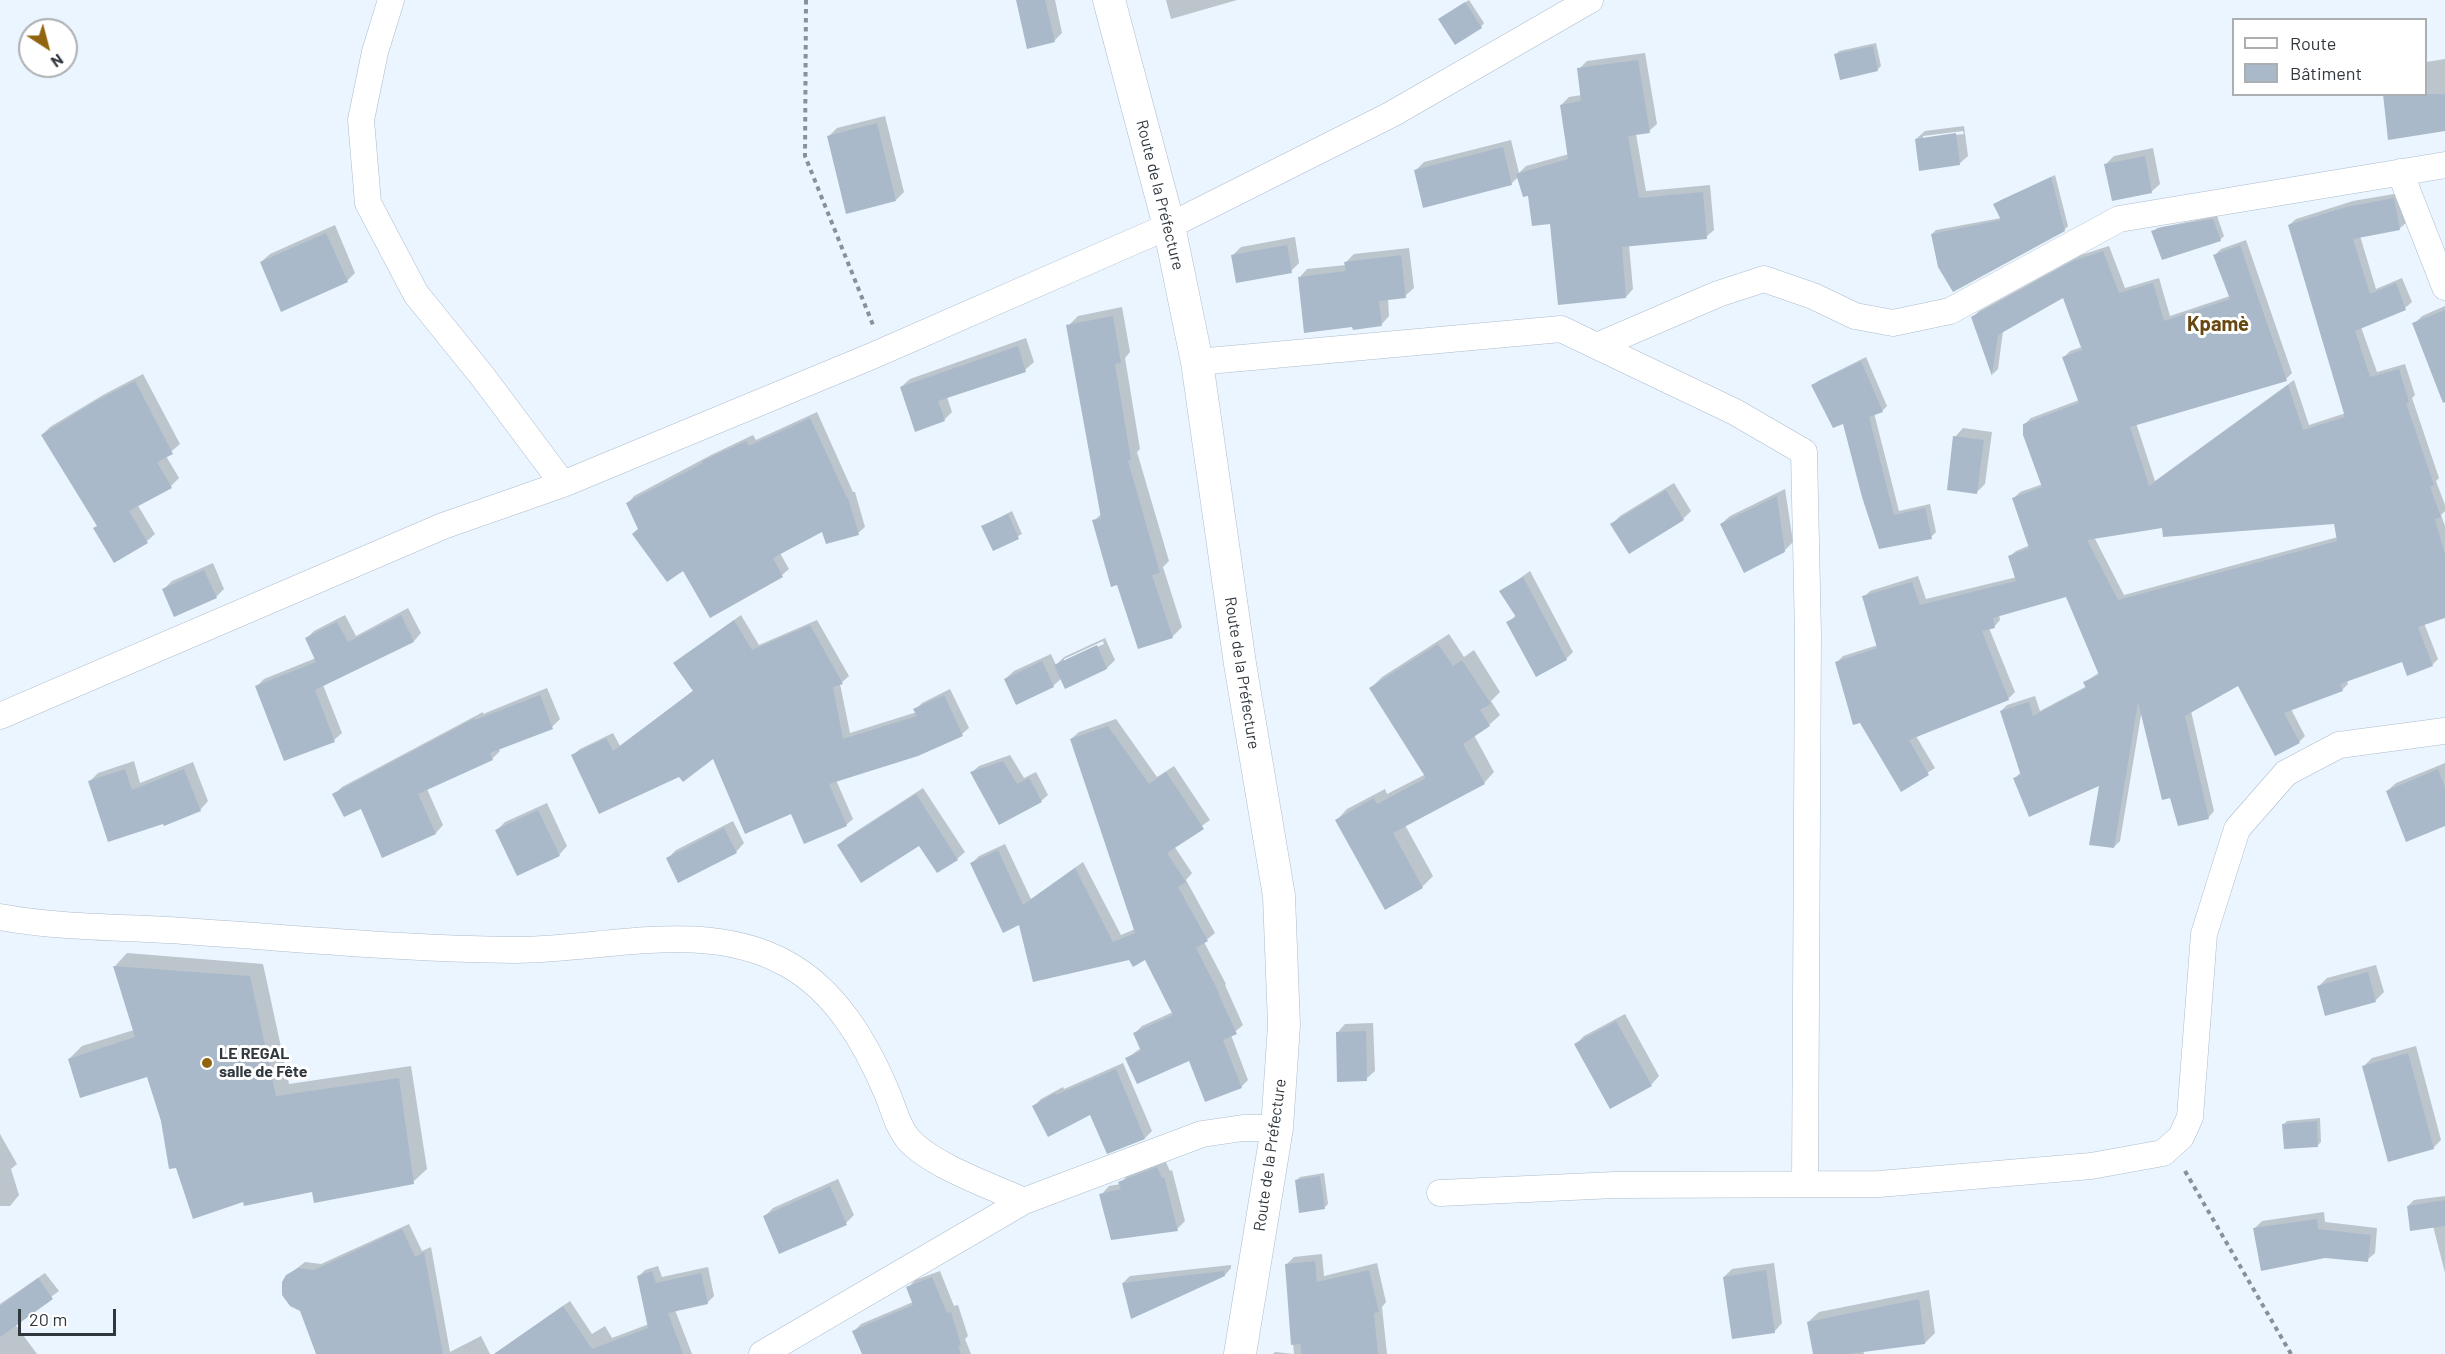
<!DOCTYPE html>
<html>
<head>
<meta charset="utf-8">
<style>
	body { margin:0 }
	#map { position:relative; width:2445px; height:1354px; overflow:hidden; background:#ebf5ff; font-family:Barlow,sans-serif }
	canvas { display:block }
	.legend { position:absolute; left:2232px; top:18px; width:195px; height:78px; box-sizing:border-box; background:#fff; border:2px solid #acafb1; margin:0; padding:8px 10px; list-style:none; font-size:18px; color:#30373d }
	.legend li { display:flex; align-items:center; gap:12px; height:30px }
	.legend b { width:30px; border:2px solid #acafb1 }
	.north { position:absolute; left:18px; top:18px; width:60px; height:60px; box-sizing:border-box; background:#fff; border:2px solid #acafb1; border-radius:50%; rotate:144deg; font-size:16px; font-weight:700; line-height:24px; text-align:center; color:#30373d }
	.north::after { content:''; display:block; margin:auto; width:21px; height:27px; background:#91650f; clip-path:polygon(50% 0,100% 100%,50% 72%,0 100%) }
	.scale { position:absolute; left:18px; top:1309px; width:98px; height:27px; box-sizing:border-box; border:3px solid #30373d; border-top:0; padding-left:8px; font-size:18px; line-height:21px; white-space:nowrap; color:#30373d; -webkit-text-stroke:4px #fff; paint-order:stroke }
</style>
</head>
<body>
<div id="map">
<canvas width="2445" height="1354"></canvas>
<ul class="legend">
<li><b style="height:8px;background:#fff"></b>Route</li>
<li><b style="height:16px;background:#a9b9c9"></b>Bâtiment</li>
</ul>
<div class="north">N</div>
<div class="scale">20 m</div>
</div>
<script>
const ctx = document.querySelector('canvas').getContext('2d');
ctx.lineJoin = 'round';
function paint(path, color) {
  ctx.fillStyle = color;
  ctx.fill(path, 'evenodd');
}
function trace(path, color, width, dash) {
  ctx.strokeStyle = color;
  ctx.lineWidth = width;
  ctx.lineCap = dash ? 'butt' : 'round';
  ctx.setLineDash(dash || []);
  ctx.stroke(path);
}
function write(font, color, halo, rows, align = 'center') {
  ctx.font = font + ' Barlow,sans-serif';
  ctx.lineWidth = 6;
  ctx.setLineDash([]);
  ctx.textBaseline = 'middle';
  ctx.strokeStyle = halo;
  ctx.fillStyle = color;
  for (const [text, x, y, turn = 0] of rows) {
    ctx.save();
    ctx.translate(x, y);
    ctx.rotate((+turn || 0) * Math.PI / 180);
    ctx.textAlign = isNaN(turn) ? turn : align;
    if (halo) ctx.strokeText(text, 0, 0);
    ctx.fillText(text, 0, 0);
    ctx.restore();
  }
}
const shadow = new Path2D(`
	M1019 0H1055L1062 33 1054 41Z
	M1166 0H1237L1171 19Z
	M1469 0 1484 23 1481 27 1444 16Z
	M1876 43 1881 66 1877 70 1836 55 1839 51Z
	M1645 53 1657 124 1649 131 1636 134 1646 191 1710 185 1714 230 1706 237 1629 245 1633 289 1626 297 1551 222 1519 176 1511 184 1416 170 1424 162 1511 140 1519 173 1526 166 1569 154 1561 105 1569 97 1582 95 1579 69 1587 61Z
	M2445 59V130L2426 94V62Z
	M885 116 904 192 896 200 829 136 837 128Z
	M1964 126 1968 156 1959 164 1916 139 1925 131ZM1963 131 1964 134 1923 139V136Z
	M2153 148 2160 184 2151 192 2106 164 2114 156Z
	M2055 175 2068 226 2064 230 1932 234 1936 230 2001 218 1995 205 1999 201Z
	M2400 193 2406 223 2399 229 2360 236 2376 289 2402 278 2412 302 2405 308 2361 327 2377 372 2405 364 2415 395 2412 398 2439 478 2436 481 2445 505V511L2441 515 2445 526V615L2424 623 2438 659 2432 665 2403 660 2347 680 2348 684 2342 690 2291 709 2305 736 2299 742 2239 684 2191 711 2214 811 2208 818 2142 709 2120 841 2114 847 2101 784 2014 779 2020 773 2001 711 2007 705 2035 696 2040 711 2087 686 2085 682 2100 672 2066 595 1999 614 2000 620 1994 627 1989 628 2015 692 2009 698 1916 736 1935 768 1901 790 1837 662 1843 656 1878 645 1864 597 1870 591 1918 576 1926 599 2017 577 2009 557 2016 551 2030 545 2014 498 2020 492 2043 484 2024 425 2031 418 2079 400 2064 357 2070 351 2082 347 2064 296 2003 331 1998 369 1993 374 1973 317 1979 311 2081 255 2109 246 2125 288 2159 278 2170 316 2230 296 2215 255 2221 249 2246 240 2292 373 2286 379 2136 423 2155 481 2294 380 2309 425 2346 413 2289 225 2296 219 2353 201ZM2335 522 2338 537 2124 595 2094 537 2164 526Z
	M2217 216 2224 236 2220 240 2153 232 2157 228Z
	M335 225 355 273 347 281 261 262 270 254Z
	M1295 237 1299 263 1291 271 1233 255 1241 247Z
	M1409 248 1414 288 1405 296 1388 299 1389 316 1381 325H1354L1299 278 1307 269 1346 265V262L1354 254Z
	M2445 306V355L2414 324 2422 316Z
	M1122 307 1130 352 1125 358 1140 449 1137 452 1169 561 1163 567 1182 627 1172 637 1118 583 1094 521 1102 513 1068 326 1078 316Z
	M1026 338 1034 362 1025 370 947 397 952 412 944 420 901 387 910 379Z
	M1866 357 1887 406 1882 411 1874 413 1899 511 1930 504 1936 532 1931 537 1880 548 1844 421 1813 386 1818 381Z
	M143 374 180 444 166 456 179 478 171 486 137 504 155 534 147 541 115 561 98 526 42 435 50 427 103 395Z
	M817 412 853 492H855L865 527 858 533 823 530 780 553 789 569 782 575 683 569 640 528 628 503 634 496 711 455 753 435 756 440Z
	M1963 428 1992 432 1985 484 1977 492 1955 437Z
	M1674 483 1691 511 1683 519 1612 524 1620 516Z
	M1785 489 1793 542 1784 551 1721 524 1730 516Z
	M1012 511 1022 534 993 549 983 526Z
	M213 563 224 589 216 597 164 589 172 581Z
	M1530 571 1573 652 1566 659 1508 623 1516 615 1501 592Z
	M408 608 421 633 414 641 323 685 342 733 334 740 257 686 264 679 316 658 306 639 314 631 345 615 356 636Z
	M741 615 759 645 817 620 849 676 840 684 850 733 917 712 915 710 922 703 950 689 969 728 962 734 917 755 836 780 853 819 846 825 792 812 714 756 679 775 573 755 580 749 613 733 620 746 694 690 675 663Z
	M1449 634 1464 657 1474 650 1500 692 1491 701 1500 715 1489 725 1474 735 1494 772 1484 783 1405 825 1433 876 1422 887 1386 908 1337 820 1347 809 1385 789 1387 794 1426 774 1371 688 1382 677Z
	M1105 638 1115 660 1107 668 1066 687 1062 678 1053 686 1005 679 1014 671 1051 654 1056 665 1064 657ZM1103 641 1104 644 1064 662V659Z
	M547 688 560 719 552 727 498 748 500 751 492 759 427 789 443 825 436 833 334 795 342 787 483 712V714Z
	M1116 719 1157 777 1174 766 1210 820 1174 846 1192 873 1186 880 1215 933 1204 942 1226 984 1225 985 1243 1025 1231 1035 1248 1080 1241 1087 1190 1059 1127 1058 1141 1048 1135 1033 1142 1026 1173 1012 1145 958H1130L1020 922 972 863 979 856 1005 844 1031 899 1083 862 1121 935 1135 929 1071 739 1079 732Z
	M1010 755 1024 778 1036 772 1048 795 1041 801 972 772 979 766Z
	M134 761 140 783 193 762 208 801 200 810 90 781 98 773Z
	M2445 763V825L2387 791 2396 783Z
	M923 788 965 852 957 859 920 844 839 845 846 838Z
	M547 803 567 846 559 855 497 830 505 822Z
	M733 821 744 843 736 852 668 858 676 850Z
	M127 953 263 964 289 1084 411 1066 427 1169 413 1182 313 1190 244 1200 163 1121 148 1075 69 1059 82 1046 134 1030 115 966Z
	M2376 965 2384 992 2376 1000 2326 1014 2319 986 2327 978Z
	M1625 1014 1659 1076 1651 1085 1576 1044 1584 1036Z
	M1373 1023 1375 1071 1366 1079 1337 1033 1345 1024Z
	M2416 1046 2441 1140 2433 1148 2364 1066 2372 1058Z
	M1123 1063 1152 1131 1145 1138 1107 1152 1091 1113 1034 1106 1041 1099 1063 1087 1064 1089Z
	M2320 1118 2321 1142 2318 1145 2284 1124 2287 1121Z
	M0 1134 17 1164 11 1169 19 1195 10 1206H0Z
	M1165 1160 1170 1171 1172 1170 1185 1221 1177 1229 1101 1195 1109 1186 1121 1184 1128 1174Z
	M1324 1173 1328 1204 1324 1208 1296 1181 1300 1177Z
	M838 1179 854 1215 846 1223 765 1216 773 1208Z
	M2445 1196V1273L2433 1226 2408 1206 2414 1200Z
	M2324 1212 2325 1222 2377 1228 2375 1253 2367 1260 2255 1228 2262 1221Z
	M409 1224 422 1251 431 1247 450 1352 481 1336 490 1354H318L287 1276 305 1262 321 1264Z
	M1322 1254 1324 1276 1377 1263 1386 1302 1382 1307 1387 1354H1273L1275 1352 1294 1354 1286 1265 1294 1257Z
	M1774 1263 1782 1323 1774 1332 1724 1277 1732 1269Z
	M1231 1265V1268L1225 1275 1123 1283 1130 1276Z
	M658 1266 662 1277 708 1267 714 1296 707 1303 675 1310 692 1354H494L570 1301 592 1334 605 1326 612 1338 649 1324 639 1276 645 1270Z
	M940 1271 954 1306 958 1305 968 1336 965 1339 971 1354H863L854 1331 861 1324 913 1302 908 1288 915 1280Z
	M45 1273 59 1291 15 1324 37 1354H0V1304Z
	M1929 1290 1935 1333 1925 1343 1863 1350 1864 1354H1815L1808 1322 1819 1312Z`);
const building = new Path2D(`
	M1016 0H1045L1055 42 1027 49Z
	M1465 2 1482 28 1455 45 1438 19Z
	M1873 46 1878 71 1840 80 1834 54Z
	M1638 60 1650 133 1628 136 1639 198 1703 192 1707 239 1622 247 1626 298 1558 305 1550 224 1532 226 1528 196 1523 197 1516 174 1568 159 1560 105 1581 101 1577 68Z
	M2383 94H2445V131L2388 140Z
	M877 123 896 201 846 214 827 136Z
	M1956 133 1960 165 1919 171 1915 139Z
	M1503 147 1512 185 1423 208 1414 170Z
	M2145 156 2152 193 2112 201 2104 164Z
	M2051 177 2065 231 1953 292 1938 267 1931 234 2001 220 1993 204Z
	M2394 198 2400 230 2353 239 2370 294 2396 283 2406 310 2355 331 2370 377 2399 369 2409 402 2406 403 2434 485 2430 487 2441 517 2435 519 2445 554V618L2418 627 2433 666 2407 676 2402 662 2340 684 2343 691 2284 713 2300 743 2275 756 2238 686 2185 716 2209 819 2178 826 2170 798 2162 800 2138 702 2114 848 2089 845 2099 786 2029 817 2013 778 2021 775 2000 711 2029 702 2033 716 2086 688 2083 682 2099 675 2066 597 1993 618 1995 628 1982 631 2009 700 1909 740 1929 775 1901 792 1860 723 1853 725 1835 662 1877 648 1862 596 1912 582 1920 605 2016 581 2008 556 2029 548 2012 498 2042 487 2023 435V424L2079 403 2062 357 2082 350 2063 298 1998 335 1992 376 1971 317 2073 261 2103 251 2119 293 2153 283 2164 321 2230 299 2213 255 2240 245 2287 381 2130 427 2149 486 2288 385 2303 430 2345 417 2288 225 2346 207ZM2334 524 2337 541 2118 600 2087 540 2162 528 2163 537Z
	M2213 219 2221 241 2162 260 2151 231 2163 227Z
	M326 233 348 282 281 312 260 262Z
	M1287 245 1292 273 1236 283 1231 255Z
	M1401 255 1406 298 1379 301 1382 326 1353 330 1352 327 1304 333 1298 277 1346 271 1344 262Z
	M2445 310V402L2443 403 2412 323Z
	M1113 316 1121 363 1115 364 1131 460 1128 461 1160 573 1152 575 1173 638 1138 649 1117 585 1111 587 1092 520 1101 518 1066 325Z
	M1018 346 1026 372 938 401 945 421 915 432 900 387Z
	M1861 361 1883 412 1869 417 1894 515 1925 508 1932 539 1879 549 1862 497 1843 424 1833 428 1811 385Z
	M135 381 173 454 157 462 172 488 129 511 148 543 114 563 93 528 97 526 41 435 94 402Z
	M810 418 847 498H848L859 535 826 544 822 532 773 558 783 577 710 618 683 571 667 582 632 534 638 529 626 503 703 463 702 461 746 441 749 446Z
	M1953 436 1984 440 1977 494 1947 490Z
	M1666 490 1684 520 1629 554 1610 524Z
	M1777 496 1785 552 1744 573 1720 524Z
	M1008 514 1019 539 993 551 981 526Z
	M204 570 217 598 174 617 162 589Z
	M1523 577 1567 660 1536 677 1506 622 1516 617 1499 591Z
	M401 615 414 642 315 690 335 742 284 761 255 686 316 662 305 638 337 622 348 642Z
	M734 620 752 650 810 625 843 684 833 687 843 739 917 716 913 709 944 695 963 736 918 756 829 784 847 826 804 844 791 814 745 834 713 759 683 782 679 777 599 814 571 755 606 738 613 751 693 691 673 663Z
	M1438 644 1453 666 1462 660 1491 704 1480 710 1490 726 1463 744 1485 784 1393 833 1423 888 1385 910 1335 820 1374 798 1377 804 1426 778 1369 688Z
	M1097 645 1107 669 1065 689 1054 665Z
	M1042 661 1054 687 1016 705 1004 679Z
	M540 695 553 729 490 753 493 760 418 794 436 834 382 858 361 809 344 817 332 794 475 718V720Z
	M1108 726 1149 784 1166 772 1204 829 1167 853 1186 882 1178 887 1208 941 1196 948 1219 993H1218L1237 1034 1223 1040 1242 1088 1205 1102 1189 1061 1137 1084 1125 1058 1141 1051 1133 1033 1173 1015 1145 960 1133 967 1129 960 1033 982 1019 925 1003 933 970 863 998 850 1023 905 1075 868 1113 942 1135 933 1070 739Z
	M1003 761 1017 784 1029 778 1042 802 999 825 970 772Z
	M125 769 132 790 184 769 201 811 164 826 163 824 108 842 88 781Z
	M2438 769 2445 787V826L2406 842 2386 791Z
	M916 794 958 860 937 873 919 846 861 883 837 845Z
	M538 810 560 856 517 876 495 830Z
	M724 828 737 853 678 883 666 858Z
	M113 966 250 976 276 1096 399 1078 414 1184 314 1203 312 1192 244 1206 243 1202 193 1219 176 1168 169 1169 161 1121 147 1077 80 1098 68 1059 135 1037Z
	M2368 972 2376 1002 2325 1016 2317 986Z
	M1616 1021 1652 1086 1610 1109 1574 1044Z
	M1366 1031 1367 1081 1337 1082 1336 1032Z
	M2408 1053 2434 1149 2388 1162 2362 1066Z
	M1116 1069 1145 1139 1107 1154 1090 1115 1048 1137 1032 1106 1055 1093 1056 1095Z
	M2317 1121 2318 1147 2284 1149 2282 1124Z
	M1157 1167 1162 1178 1164 1177 1178 1231 1111 1240 1099 1194 1121 1189 1118 1182Z
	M1320 1176 1325 1209 1299 1213 1295 1180Z
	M830 1186 847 1225 779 1254 763 1216Z
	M2445 1200V1226L2410 1231 2407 1206Z
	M2317 1219 2318 1229 2371 1235 2368 1262 2325 1258 2261 1271 2253 1228Z
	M402 1229 415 1257 424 1252 443 1354H316L300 1311 290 1306 282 1295V1282L286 1275 298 1268 314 1270Z
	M1315 1261 1317 1282 1369 1270 1379 1312 1374 1313 1378 1354H1301V1344L1291 1345 1285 1264Z
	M1766 1270 1775 1333 1732 1339 1723 1277Z
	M652 1271 656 1283 701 1273 708 1304 668 1313 683 1354H494L563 1306 592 1349 648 1328 637 1276Z
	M1224 1271 1225 1276 1131 1319 1122 1283Z
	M932 1277 947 1313 951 1312 961 1345 958 1346 961 1354H862L852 1331 913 1305 906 1287Z
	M38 1278 53 1299 0 1337V1306Z
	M1919 1299 1925 1344 1848 1354H1813L1807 1322Z`);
const path = new Path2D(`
	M806 0 805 156 873 325
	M2185 1171 2291 1354`);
const minor = new Path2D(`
	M391 0 375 52 361 120 368 203 416 294 483 377 563 484
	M2400 172 2445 287
	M1597 346 1718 294 1764 279 1813 296 1855 316 1893 323 1950 311 2119 219 2445 165
	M1197 362 1561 329 1735 412 1804 452 1808 634 1805 1183
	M0 716 443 526 563 484 872 356 1169 226 1392 114 1590 0
	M0 917C60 928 123 927 183 931 294 938 404 949 516 950 604 950 705 918 787 964 836 991 866 1043 887 1093 894 1109 897 1126 908 1139 932 1166 991 1186 1024 1201
	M1440 1193 1615 1185 1879 1184 2091 1166 2163 1153 2181 1137 2190 1117 2204 934 2237 829 2286 773 2339 745 2445 731
	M762 1354 1024 1201 1202 1134 1243 1128H1277`);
const tertiary = new Path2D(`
	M1109 0 1169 226 1197 362 1240 664 1279 896 1284 1025 1277 1128 1240 1354`);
const markers = [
	[207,1063,6,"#91650f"]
];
const streetNames = [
	["Route de la Préfecture",1160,195,76],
	["Route de la Préfecture",1242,673,81],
	["Route de la Préfecture",1270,1155,-82]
];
const poiNames = [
	["LE REGAL",219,1054],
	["salle de Fête",219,1072]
];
const quarterNames = [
	["Kpamè",2218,324]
];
paint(shadow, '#0003');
paint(building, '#a9b9c9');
trace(minor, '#acbccc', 27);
trace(tertiary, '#acbccc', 33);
trace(path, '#889098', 4, [4.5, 4.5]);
trace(minor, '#fff', 26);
trace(tertiary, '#fff', 32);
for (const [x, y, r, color] of markers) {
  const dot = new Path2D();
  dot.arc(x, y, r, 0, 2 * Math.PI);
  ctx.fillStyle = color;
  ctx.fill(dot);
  trace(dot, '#fff', 2);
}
write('16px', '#30373d', '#fff', streetNames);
write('bold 16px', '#30373d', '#fff', poiNames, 'left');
write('bold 20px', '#674811', '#fff', quarterNames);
</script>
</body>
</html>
